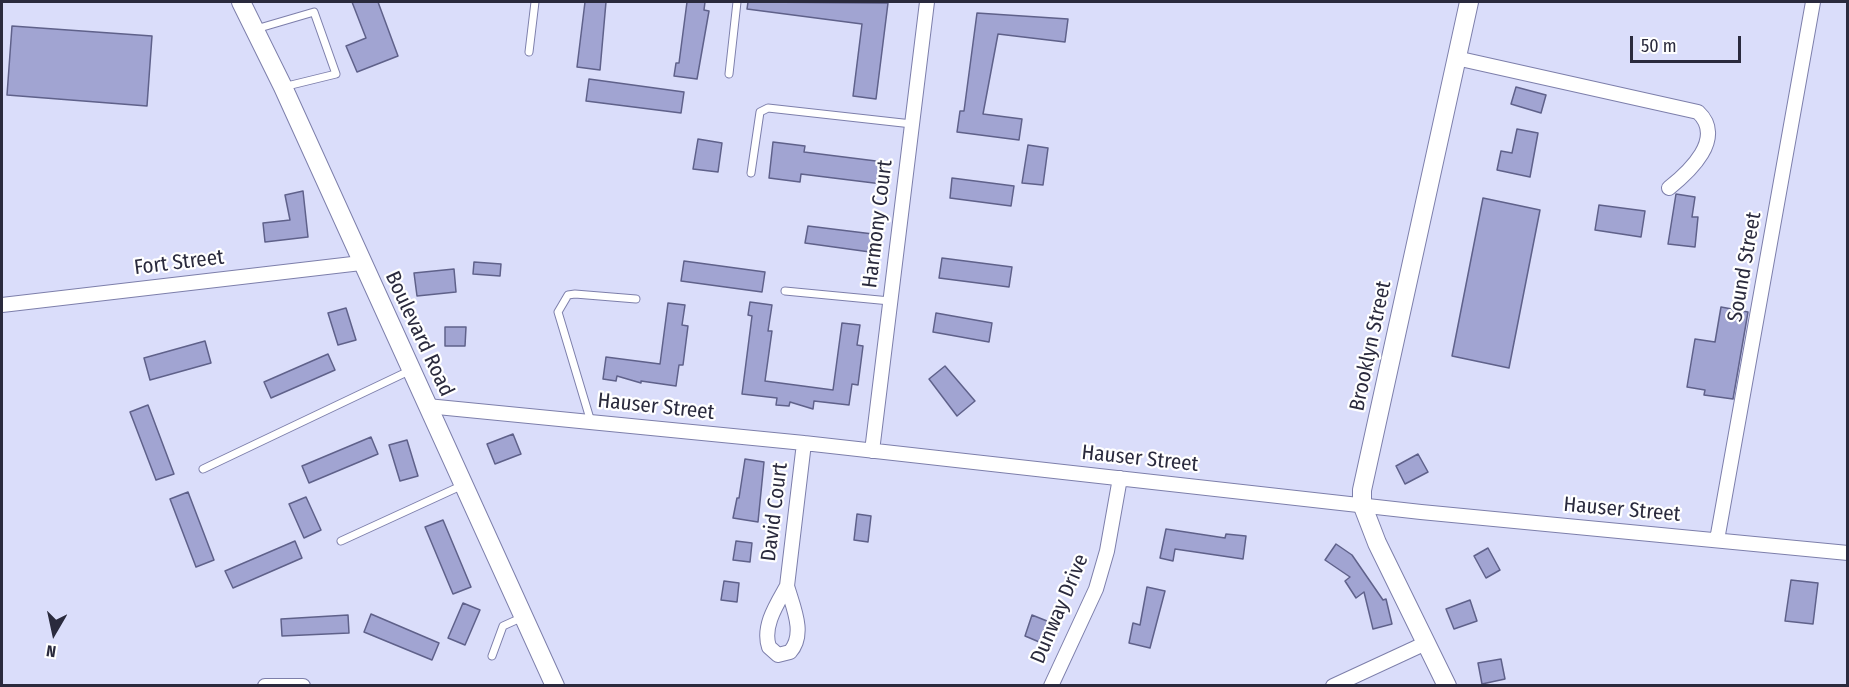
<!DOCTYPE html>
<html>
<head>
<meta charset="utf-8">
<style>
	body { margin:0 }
	#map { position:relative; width:1849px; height:687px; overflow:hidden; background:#daddfa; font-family:"Fira Sans Condensed",sans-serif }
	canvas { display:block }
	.frame { position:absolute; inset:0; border:3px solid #2a2a3d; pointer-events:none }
	.north { position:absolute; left:24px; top:603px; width:60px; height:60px; -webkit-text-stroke:4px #fff; paint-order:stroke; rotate:189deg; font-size:16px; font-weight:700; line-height:24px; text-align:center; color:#2a2a3d }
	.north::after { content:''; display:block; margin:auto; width:21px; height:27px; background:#2a2a3d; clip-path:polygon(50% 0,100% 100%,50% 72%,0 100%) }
	.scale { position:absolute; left:1630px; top:36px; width:111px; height:27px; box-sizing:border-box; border:3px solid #2a2a3d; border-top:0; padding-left:8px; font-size:18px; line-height:21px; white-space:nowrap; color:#2a2a3d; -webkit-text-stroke:4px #fff; paint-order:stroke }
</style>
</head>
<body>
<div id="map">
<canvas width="1849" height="687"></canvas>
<div class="frame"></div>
<div class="north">N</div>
<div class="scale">50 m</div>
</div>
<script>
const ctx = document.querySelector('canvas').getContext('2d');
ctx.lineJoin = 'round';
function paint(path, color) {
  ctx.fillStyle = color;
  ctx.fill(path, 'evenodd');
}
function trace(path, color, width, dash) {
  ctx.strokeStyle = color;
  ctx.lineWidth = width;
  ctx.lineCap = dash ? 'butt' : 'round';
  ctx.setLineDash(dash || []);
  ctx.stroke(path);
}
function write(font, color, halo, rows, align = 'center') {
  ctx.font = font + ' "Fira Sans Condensed",sans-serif';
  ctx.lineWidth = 4.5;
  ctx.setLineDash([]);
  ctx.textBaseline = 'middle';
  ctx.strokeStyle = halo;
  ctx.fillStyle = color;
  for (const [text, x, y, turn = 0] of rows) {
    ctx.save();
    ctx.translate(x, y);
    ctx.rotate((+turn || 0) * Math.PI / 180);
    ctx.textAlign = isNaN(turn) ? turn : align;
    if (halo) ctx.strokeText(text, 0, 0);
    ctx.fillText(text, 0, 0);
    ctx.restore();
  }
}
const building = new Path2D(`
	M352 2H378L398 56 357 72 346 46 366 38Z
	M585 2H606L600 70 577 67Z
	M687 2H705L704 10 709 11 697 79 674 76 676 63H679Z
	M748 2 888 3 876 99 853 96 862 24 747 9Z
	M977 13 1068 19 1065 42 998 34 983 114 1022 119 1019 140 957 132 960 111H964Z
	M12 26 152 36 147 106 7 95Z
	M589 79 684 92 681 113 586 101Z
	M1516 87 1546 95 1541 113 1511 104Z
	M1517 129 1538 133 1530 177 1497 170 1501 151 1512 153Z
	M698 139 722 143 718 172 693 169Z
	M773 142 805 146 804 152 884 162 882 184 801 174 800 182 769 178Z
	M1028 145 1048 148 1043 185 1022 183Z
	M952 178 1014 186 1011 206 950 198Z
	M303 191 308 237 265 242 263 223 290 220 285 195Z
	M1676 194 1695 197 1692 217H1698L1695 247 1668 244Z
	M1483 198 1540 210 1509 368 1452 356Z
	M1599 205 1645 211 1641 237 1595 230Z
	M808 226 873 234 870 252 805 243Z
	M942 258 1012 267 1009 287 939 278Z
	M684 261 765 272 762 292 681 281Z
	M474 262 501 264 500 276 473 274Z
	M454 269 456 292 417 296 414 273Z
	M750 302 772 305 768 331H772L765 381 833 390 842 323 860 325 857 345 863 346 858 385 852 384 849 405 814 401 813 409 790 402 789 406 776 405 777 398 742 394 752 316 748 315Z
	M668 303 685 305 682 325 688 326 683 365H679L676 386 641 381V383L617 376 616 381 603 379 606 357 660 364Z
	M1721 307 1748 312 1733 399 1704 395 1705 390 1687 387 1695 339 1715 342Z
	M346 308 356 340 338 345 328 313Z
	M936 313 992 323 989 342 933 332Z
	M445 327H466L465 346H445Z
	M205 341 211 363 150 380 144 358Z
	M328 354 335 370 271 398 264 382Z
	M945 366 975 401 957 416 929 379Z
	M148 405 174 474 156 480 130 412Z
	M513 434 521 454 495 464 487 444Z
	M371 437 378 454 309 483 302 466Z
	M407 440 418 476 400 481 389 445Z
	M1418 454 1428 472 1405 484 1396 466Z
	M745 459 764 462 758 522 733 518 737 498H739Z
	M188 492 214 560 196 567 170 499Z
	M306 497 321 530 304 538 289 504Z
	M857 514 871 516 868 542 854 540Z
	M443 520 471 587 453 594 425 527Z
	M1166 529 1225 538 1226 534 1246 536 1243 559 1175 549 1173 561 1160 558Z
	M295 541 302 558 233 588 225 571Z
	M736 541 752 543 750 562 733 560Z
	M1336 544 1352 555 1383 600 1386 599 1392 624 1373 629 1364 592 1356 598 1345 581 1350 577 1325 560Z
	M1488 548 1500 570 1486 578 1474 556Z
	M1791 580 1818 583 1813 624 1785 621Z
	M724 581 739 583 737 602 721 600Z
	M1147 587 1165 591 1150 648 1129 643 1133 623 1140 625Z
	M1470 600 1477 621 1454 629 1446 609Z
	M463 603 480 610 465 645 448 638Z
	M371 614 439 643 432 660 364 632Z
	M348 615 349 633 282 636 281 619Z
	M1032 615 1052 623 1044 644 1025 636Z
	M1501 659 1505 679 1482 684 1478 663Z`);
const lane = new Path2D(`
	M256 29 314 12 336 74 283 87
	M529 52 535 2
	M729 74 737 2
	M751 173 760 112 768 108 912 124
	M785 291 890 301
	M591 422 558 312 568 295 575 294 636 299
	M203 469 411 370
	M341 541 463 485
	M492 656 503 626 523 617`);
const street = new Path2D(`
	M1456 58 1698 112C1726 138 1689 172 1669 188
	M2 305 361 263
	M427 406 804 443 1421 512 1848 553
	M872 451 927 2
	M1717 540 1813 2
	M787 586C793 607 806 634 790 652L778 655 769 647C762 626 777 604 787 586Z
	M787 586 804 443
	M265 686H303
	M1051 686 1096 589 1107 551 1120 478
	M1333 686 1426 643`);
const secondary = new Path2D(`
	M241 2 283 87 555 686
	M1447 686 1377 543 1362 504V490L1469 2`);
const streetNames = [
	["Harmony Court",878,224,-83],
	["Fort Street",179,263,-7],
	["Sound Street",1745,267,-80],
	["Boulevard Road",419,334,65],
	["Brooklyn Street",1371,346,-78],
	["Hauser Street",656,407,6],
	["Hauser Street",1140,459,6],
	["Hauser Street",1622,510,5],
	["David Court",775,512,-83],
	["Dunway Drive",1060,609,-67]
];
paint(building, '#a1a4d2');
trace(building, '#5f618a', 1.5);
trace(lane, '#7d7fab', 9);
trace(street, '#7d7fab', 16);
trace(secondary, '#7d7fab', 20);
trace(lane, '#fff', 7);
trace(street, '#fff', 14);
trace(secondary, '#fff', 18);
write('21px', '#2a2a3d', '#fff', streetNames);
</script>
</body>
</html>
